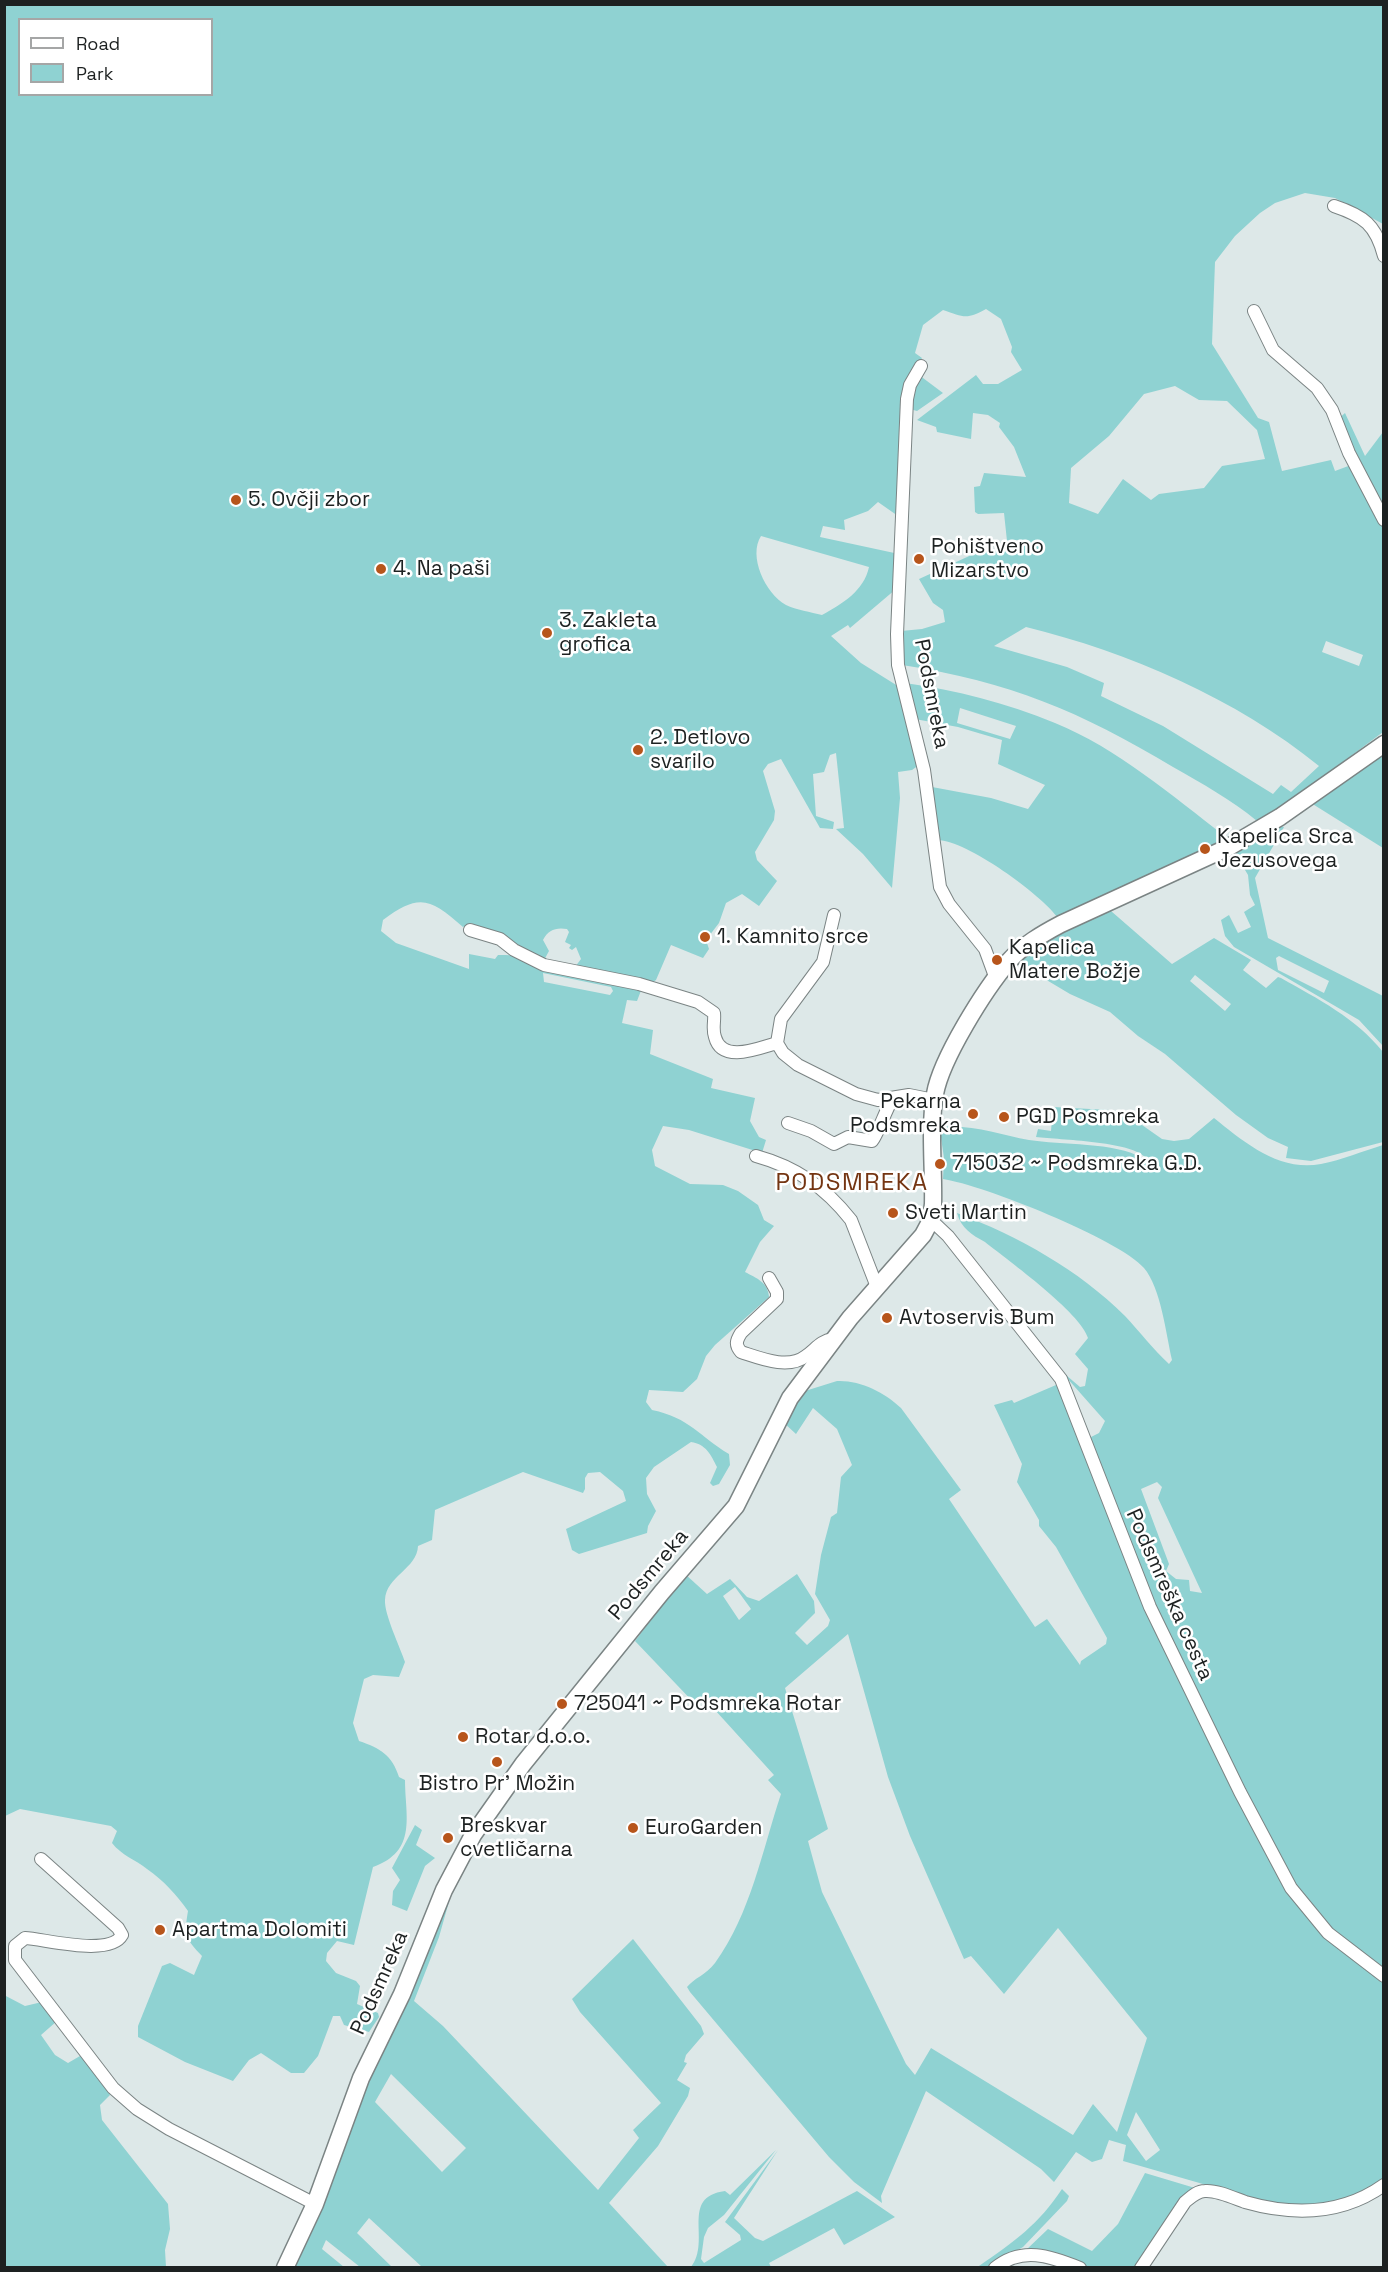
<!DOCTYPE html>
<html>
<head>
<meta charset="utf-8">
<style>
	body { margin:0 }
	#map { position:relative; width:1388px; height:2272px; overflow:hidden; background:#dde8e8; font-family:"Space Grotesk",sans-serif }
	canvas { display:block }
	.frame { position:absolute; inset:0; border:6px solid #1d2121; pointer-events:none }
	.legend { position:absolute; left:18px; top:18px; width:195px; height:78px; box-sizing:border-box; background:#fff; border:2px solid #a5a6a6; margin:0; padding:8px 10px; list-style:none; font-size:18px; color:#1d2121 }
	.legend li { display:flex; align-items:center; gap:12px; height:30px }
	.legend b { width:30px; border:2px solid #a5a6a6 }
</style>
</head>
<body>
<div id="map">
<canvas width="1388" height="2272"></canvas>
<div class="frame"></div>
<ul class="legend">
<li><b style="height:8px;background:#fff"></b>Road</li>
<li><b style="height:16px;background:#8fd2d2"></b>Park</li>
</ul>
</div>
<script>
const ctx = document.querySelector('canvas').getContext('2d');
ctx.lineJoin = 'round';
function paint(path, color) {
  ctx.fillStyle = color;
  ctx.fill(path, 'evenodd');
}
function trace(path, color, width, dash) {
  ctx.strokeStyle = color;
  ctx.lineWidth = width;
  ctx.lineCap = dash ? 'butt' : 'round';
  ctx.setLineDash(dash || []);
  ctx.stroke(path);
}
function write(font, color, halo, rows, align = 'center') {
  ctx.font = font + ' "Space Grotesk",sans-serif';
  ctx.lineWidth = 5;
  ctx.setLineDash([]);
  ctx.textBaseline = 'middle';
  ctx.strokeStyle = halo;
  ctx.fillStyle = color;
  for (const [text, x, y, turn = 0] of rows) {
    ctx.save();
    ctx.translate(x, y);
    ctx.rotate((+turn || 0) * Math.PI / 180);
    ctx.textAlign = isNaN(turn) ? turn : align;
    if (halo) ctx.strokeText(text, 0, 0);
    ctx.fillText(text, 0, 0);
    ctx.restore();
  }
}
const green = new Path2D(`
	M4 5H1383V224L1335 198 1305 193 1275 203 1260 213 1235 236 1215 262 1212 344 1258 418 1269 422 1282 471 1331 460 1335 471 1351 465 1383 528V732L1300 794 1257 821C1232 800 1201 783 1173 767 1079 711 1011 682 902 665L901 631 922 629 945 622 943 610 933 603 919 579 978 552 1024 549 1018 540 1007 541 1004 513 978 514 975 512 974 487 980 486 984 473 1026 477 1014 447 999 427 1000 423 988 415 973 413 971 439 937 432 936 427 917 420 976 375 983 384H998L1022 370 1011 352 1012 347 1001 319 986 309C967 320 963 317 943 310L923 325 915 353 922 358 908 383 905 395 900 514 898 516 878 502 868 511 844 520 845 530 823 526 820 537 899 554 896 589 850 628 848 625 831 636 861 663 901 688 904 698 919 765 912 770 898 772 900 798 892 888 863 854 836 829 844 828 836 753 830 755 824 772 813 774 816 816 834 822 833 829 820 828 781 759 768 764 763 771 775 811 774 820 755 852 757 860 777 881 759 906 742 894 726 903 719 923 706 940 709 949 703 958 671 945 656 980 650 984 575 967 581 959 576 947 572 950 569 948 571 945 565 942 569 932 567 929C556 927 548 930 543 940L549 951 543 962 498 935 471 923 463 927C431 899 420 892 383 920L381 931 396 943 469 969V954L495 959 498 955C524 954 524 963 546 968 578 975 610 979 642 988L637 1001 627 1000 622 1023 653 1030 650 1054 713 1079 711 1088 755 1098 750 1121 759 1137 766 1140 762 1153 689 1130 663 1126 652 1150 655 1166 690 1184 723 1185 738 1191 758 1205 764 1220 774 1226 760 1242 745 1272C756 1278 768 1282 769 1297L715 1345 706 1356 697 1379 683 1392 649 1390 646 1402 652 1410C690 1418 699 1436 729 1454L730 1465 719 1484 713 1486 710 1483 717 1467C711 1455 706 1444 691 1442L654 1467 646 1478 647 1494 656 1511 648 1526 647 1533 579 1554 572 1550 566 1529 626 1501 623 1491 600 1472 588 1473 585 1478V1489L583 1493 523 1472 435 1510 432 1540 418 1546C417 1569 386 1576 385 1600 384 1614 400 1647 405 1662L399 1677 373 1675 364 1679 353 1723 359 1741C380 1748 392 1755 399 1777L405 1780C405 1816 418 1851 373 1867L354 1945 337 1941 327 1953 326 1961 336 1973 356 1981 360 1986 357 2004 378 2013 379 2017 369 2032 344 2025 340 2016H333L318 2056 304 2073H291L261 2053 249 2060 233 2081 185 2062 138 2037V2026L162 1966 170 1963 194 1975 202 1956C185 1938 184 1935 188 1911 176 1894 164 1881 147 1869 136 1860 121 1855 112 1843L117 1831 111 1826 20 1809 5 1816ZM20 20H212V94H20ZM1175 386 1199 400 1227 401 1257 430 1265 459 1222 466 1204 488 1159 494 1151 500 1123 479 1098 514 1069 503 1071 468 1109 436 1144 394ZM761 536 869 567C864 591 842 604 822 615 811 612 796 610 786 605 765 593 748 556 761 536ZM1026 627C1128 652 1237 699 1319 766L1291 792 1281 785 1273 794 1163 726 1101 696 1104 683 1067 667 994 646ZM1326 641 1363 655 1359 666 1322 652ZM543 973 611 987 613 991 610 995 544 982Z
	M919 375 943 393 917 411 910 409Z
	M1345 413 1365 456 1383 432V516L1336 421Z
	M905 683C957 690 1006 703 1055 723 1117 748 1172 796 1225 836L1226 841 1058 918C1042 895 965 839 937 840L932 787 991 798 1028 809 1045 785 998 764 1002 740 958 727 915 719ZM960 708 1016 726 1010 739 957 723Z
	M1383 750V848L1311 803Z
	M1279 826 1284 827 1255 878 1268 938 1383 996V1046L1359 1020 1234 947 1225 936 1221 920 1229 915 1238 933 1251 927 1244 912 1255 905 1250 895 1248 875 1235 853ZM1279 956 1329 981 1324 993 1278 970 1276 958Z
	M1111 911 1172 964 1214 938 1251 960 1243 970 1266 988 1278 977 1281 978C1318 999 1356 1018 1383 1052V1142L1311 1161 1286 1158 1288 1147 1268 1138 1236 1115 1165 1054 1138 1036 1110 1012 1070 994 1018 963 1042 941ZM1195 975 1231 1004 1225 1011 1190 981Z
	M1053 1107 1109 1110 1110 1116 1132 1118 1162 1139 1174 1141 1189 1139 1214 1118C1244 1142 1279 1172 1321 1164 1342 1160 1363 1151 1383 1145V1970L1359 1949 1330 1931 1314 1914 1269 1840 1152 1605 1089 1438 1099 1433 1105 1421 1059 1369 1080 1387 1085 1386 1088 1369 1075 1354 1088 1338C1081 1313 1009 1261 985 1242 972 1235 961 1228 957 1213 1018 1236 1079 1270 1125 1316 1140 1332 1153 1349 1169 1364L1172 1360C1166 1334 1161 1288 1144 1268 1119 1239 983 1185 943 1179L944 1158 940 1131 942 1127C971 1124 1001 1135 1029 1140 1060 1145 1116 1142 1142 1158L1145 1157C1129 1141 1061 1140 1036 1137L1038 1129 1051 1131ZM1157 1482 1162 1487 1158 1498 1202 1593 1190 1591 1189 1580 1176 1579 1166 1571 1169 1564 1141 1489Z
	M837 1381C860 1380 884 1392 901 1408L961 1490 949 1499 1035 1627 1047 1619 1080 1665 1081 1661 1106 1644 1107 1638 1056 1547 1039 1526V1520L1017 1482 1022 1464 994 1405 1012 1400 1014 1403 1056 1385 1066 1398 1146 1607 1199 1722 1291 1894 1323 1934 1383 1981V2180L1373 2188 1336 2204 1283 2207 1123 2161 1126 2145 1109 2140 1102 2159 1092 2162 1076 2152 1054 2182 1041 2169 926 2091 881 2196 882 2203 854 2182 829 2157 690 1992 687 1987C694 1978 706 1975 715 1963 751 1913 762 1851 781 1794L768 1780 774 1775 705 1699 697 1706 635 1641 685 1574 707 1594 730 1579 747 1597 759 1601 797 1574 814 1601 815 1613 795 1633 807 1645 828 1626 830 1620 815 1594 821 1555 831 1517 837 1513 841 1477 852 1465 837 1429 813 1408 796 1434 783 1422 805 1391ZM735 1587 751 1609 739 1620 723 1596ZM848 1634 888 1777 910 1836 964 1959 971 1956 1004 1994 1058 1928 1147 2038 1117 2132 1093 2104 1073 2135 931 2048 915 2075 906 2064 822 1892 808 1841 828 1829 785 1688ZM1136 2112 1160 2150 1146 2161 1127 2135Z
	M415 1825 422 1830 416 1845 435 1858 425 1866 407 1911 392 1905 393 1891 400 1880 392 1868Z
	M447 1898H450L439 1937 414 2001 443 2026 598 2190 639 2138 633 2130 661 2103 580 2012 572 1999 633 1939 701 2026 704 2034 686 2055 684 2062 687 2063 677 2080 690 2088 688 2096 658 2146 609 2203 668 2267H422L369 2218 357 2233 392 2267H360L326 2240 322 2249 344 2267 291 2268 346 2131ZM391 2074 466 2148 442 2172 375 2102Z
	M4 1995 25 2006 42 2002 57 2021 41 2035 55 2055 68 2063 80 2056 90 2060 110 2095 100 2105 102 2120 168 2204 170 2229 165 2250 166 2267H5Z
	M776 2150 724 2215 708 2228 704 2237 701 2259 704 2263 741 2240 740 2235 725 2222 778 2150 734 2218 755 2238 763 2241 857 2191 895 2217 844 2245 834 2228 769 2263 771 2267H691C712 2241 679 2197 725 2191L730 2195Z
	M1145 2173 1195 2188 1136 2267H1089L1025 2251 1048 2229 1092 2251 1118 2224Z
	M1062 2189 1069 2196 1067 2201 1023 2247 988 2267 979 2266C1014 2242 1039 2224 1062 2189Z`);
const street = new Path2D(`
	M1334 206C1364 216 1376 225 1384 256
	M1254 311 1273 350 1317 388 1332 410 1349 453 1384 520
	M921 366 910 385 907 399 897 634 898 665 924 770 940 887 949 904 985 949 996 979
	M834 915 823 962 781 1019 777 1043 783 1053 798 1065 856 1094 878 1100 909 1095 934 1100
	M470 930 500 939 514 950 544 965 639 984 698 1002 714 1013C715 1021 712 1029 715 1037 722 1064 759 1048 777 1043
	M788 1123 811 1131 834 1144 848 1137 872 1141C877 1136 886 1109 892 1100
	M756 1156C796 1167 825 1187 851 1220L877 1287
	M931 1220 948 1236 1061 1379 1150 1607 1240 1792 1291 1888 1328 1933 1384 1976
	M769 1278 777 1292V1299L741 1333C736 1341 735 1345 741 1352 760 1358 788 1370 806 1356 816 1349 820 1341 833 1339
	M41 1859 118 1928 122 1935C110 1957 45 1939 25 1938L15 1946V1960L113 2088 137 2109 169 2129 315 2204
	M995 2268C1022 2246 1050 2256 1080 2268
	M1141 2268 1185 2202C1191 2197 1197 2191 1205 2191 1217 2190 1234 2198 1245 2202 1294 2216 1342 2215 1384 2185`);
const secondary = new Path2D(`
	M285 2268 315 2204 361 2078 402 1994 444 1890 473 1835 523 1764 662 1592 736 1506 790 1398 850 1318 923 1235 931 1220 933 1204C934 1171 929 1126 935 1094 941 1059 985 989 1009 961 1023 945 1042 934 1061 924L1229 847 1280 817 1384 744`);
const markers = [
	[236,500,6,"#b7551b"],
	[919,559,6,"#b7551b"],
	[381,569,6,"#b7551b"],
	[547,633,6,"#b7551b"],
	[638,750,6,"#b7551b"],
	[1205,849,6,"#b7551b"],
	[705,937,6,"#b7551b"],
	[997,960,6,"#b7551b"],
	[973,1114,6,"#b7551b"],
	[1004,1117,6,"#b7551b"],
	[940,1164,6,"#b7551b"],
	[893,1213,6,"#b7551b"],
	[887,1318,6,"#b7551b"],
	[562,1704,6,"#b7551b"],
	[463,1737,6,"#b7551b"],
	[497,1762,6,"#b7551b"],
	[633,1828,6,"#b7551b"],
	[448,1838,6,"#b7551b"],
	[160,1930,6,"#b7551b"]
];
const poiNames = [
	["5. Ovčji zbor",248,500],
	["Pohištveno",931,547],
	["Mizarstvo",931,571],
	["4. Na paši",393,569],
	["3. Zakleta",559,621],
	["grofica",559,645],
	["2. Detlovo",650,738],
	["svarilo",650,762],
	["Kapelica Srca",1217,837],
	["Jezusovega",1217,861],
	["1. Kamnito srce",717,937],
	["Kapelica",1009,948],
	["Matere Božje",1009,972],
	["Pekarna",961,1102,"right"],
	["Podsmreka",961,1126,"right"],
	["PGD Posmreka",1016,1117],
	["715032 ~ Podsmreka G.D.",952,1164],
	["Sveti Martin",905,1213],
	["Avtoservis Bum",899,1318],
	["725041 ~ Podsmreka Rotar",574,1704],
	["Rotar d.o.o.",475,1737],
	["Bistro Pr' Možin",497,1784,"center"],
	["Breskvar",460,1826],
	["cvetličarna",460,1850],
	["EuroGarden",645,1828],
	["Apartma Dolomiti",172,1930]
];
const streetNames = [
	["Podsmreka",931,694,79],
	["Podsmreka",649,1575,-50],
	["Podsmreška cesta",1169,1595,66],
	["Podsmreka",380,1983,-66]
];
const quarterNames = [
	["PODSMREKA",852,1183]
];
paint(green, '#8fd2d2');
trace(street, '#7b8484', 14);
trace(secondary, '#7b8484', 19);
trace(street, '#fff', 12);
trace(secondary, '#fff', 16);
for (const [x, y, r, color] of markers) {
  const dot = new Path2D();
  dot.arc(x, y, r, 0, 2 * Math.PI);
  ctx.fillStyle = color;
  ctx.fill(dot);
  trace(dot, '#fff', 2);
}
write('21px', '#1d2121', '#fff', poiNames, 'left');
write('21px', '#1d2121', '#fff', streetNames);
ctx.letterSpacing = '1.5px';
write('24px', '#743512', '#fff', quarterNames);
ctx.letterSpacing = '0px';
</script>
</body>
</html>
